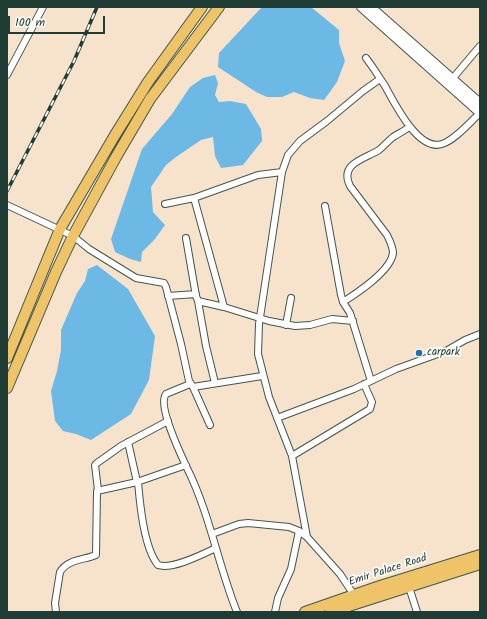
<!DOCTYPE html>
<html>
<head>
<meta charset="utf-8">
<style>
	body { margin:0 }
	#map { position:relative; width:487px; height:619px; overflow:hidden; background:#f7e3cc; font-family:Kalam,sans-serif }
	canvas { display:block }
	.frame { position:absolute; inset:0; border:8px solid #1f3d34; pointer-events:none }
	.scale { position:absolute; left:8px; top:16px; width:97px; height:18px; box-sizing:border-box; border:2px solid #1f3d34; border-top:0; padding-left:5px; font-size:12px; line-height:14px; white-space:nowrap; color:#1f3d34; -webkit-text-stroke:3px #fdfcf7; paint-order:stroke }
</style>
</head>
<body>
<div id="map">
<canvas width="487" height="619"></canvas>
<div class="frame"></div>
<div class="scale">100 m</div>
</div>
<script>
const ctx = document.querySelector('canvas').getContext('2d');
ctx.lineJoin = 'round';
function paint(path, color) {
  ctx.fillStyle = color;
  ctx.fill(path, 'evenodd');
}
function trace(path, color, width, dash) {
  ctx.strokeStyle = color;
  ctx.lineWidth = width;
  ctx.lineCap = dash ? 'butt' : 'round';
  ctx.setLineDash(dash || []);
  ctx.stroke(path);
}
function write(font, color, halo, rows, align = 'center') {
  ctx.font = font + ' Kalam,sans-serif';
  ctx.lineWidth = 3.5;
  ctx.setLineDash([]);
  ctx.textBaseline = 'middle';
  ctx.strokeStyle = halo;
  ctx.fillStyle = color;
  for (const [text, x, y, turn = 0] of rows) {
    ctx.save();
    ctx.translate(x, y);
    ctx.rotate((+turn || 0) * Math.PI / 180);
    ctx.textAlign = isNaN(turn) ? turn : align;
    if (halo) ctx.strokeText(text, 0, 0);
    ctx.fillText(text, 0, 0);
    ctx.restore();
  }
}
const water = new Path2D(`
	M262 7H311L339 30V43L345 61 337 82 324 100 310 98 294 92 282 97H267L256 92 218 67 219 53Z
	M215 75 218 83 215 95 219 102 230 101 246 104 261 129 262 141 243 165 221 168 215 156 213 137 201 140 176 157 166 165 151 187 153 212 165 225 155 239 142 252 141 262 130 259 115 252 111 239 142 149 172 114 190 87 203 78Z
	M97 265 128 289 155 336 149 380 131 414 91 440 76 434 63 431 55 421 51 391 57 371 61 350V330L77 293 85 281 88 269Z`);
const minor = new Path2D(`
	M366 58C373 67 379 77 385 86 394 102 418 152 442 144 455 140 470 122 480 113
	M7 75 43 7
	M453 78 480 46
	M194 198 224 307
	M165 204 194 198 258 175 282 172
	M7 205 73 236 89 249 136 278 164 283 166 287 181 344 189 381 193 387 210 425
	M325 206 341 295 343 302 350 313 371 381
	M186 238 196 296 198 301 224 307 269 321 295 326 310 325 332 319 353 321
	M168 296 196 294
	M198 301 206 346 215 383
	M343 302C357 293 391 271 393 253 393 247 390 241 387 235L350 186C339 163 365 159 379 150 384 146 388 141 393 137 398 134 404 131 409 127
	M286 325 291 298
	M190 384 166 394C157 405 181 455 187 468 210 514 218 565 237 612
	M193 387 262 376
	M277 418 354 389 396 369 446 351 465 340 480 334
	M128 442 137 482
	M292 456 370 409 372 402 364 384
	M138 482C140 505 144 548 158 565 172 570 203 554 216 548
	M98 490 95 465 97 463 121 446 168 421
	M212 534 239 524 248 523 289 527 299 531 307 537 340 574 354 595
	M307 537 292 456 269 397 258 354 259 324 282 172 288 155 300 141 327 121 363 91 380 79
	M409 587 417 612
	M56 612 55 603 60 572C68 559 84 560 96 555L97 491 137 482 186 465
	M275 612 278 598 291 569 299 531`);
const tertiary = new Path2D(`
	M361 7 480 113
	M371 7 480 103`);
const primary = new Path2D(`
	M7 358 60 229 115 135 148 82 202 7
	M7 388 56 272 73 236 116 157 150 99 219 7
	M305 612 380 586 480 555
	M330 612 480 564`);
const rail = new Path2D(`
	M7 191 74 61 97 7`);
const markers = [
	[419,353,4,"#1f6fb2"]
];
const poiNames = [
	["carpark",427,353]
];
const streetNames = [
	["Emir Palace Road",388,571,-18]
];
paint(water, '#6cb9e6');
trace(minor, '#3f564b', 8);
trace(tertiary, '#3f564b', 10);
trace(primary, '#3f564b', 12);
trace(minor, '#fff', 6);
trace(tertiary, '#fff', 8);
trace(primary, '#efc469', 10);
trace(rail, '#1f3d34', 3.5);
trace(rail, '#fdfcf7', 2, [6]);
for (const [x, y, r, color] of markers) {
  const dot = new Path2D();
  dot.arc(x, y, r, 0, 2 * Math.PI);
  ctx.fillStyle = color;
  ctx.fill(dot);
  trace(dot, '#fdfcf7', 1.5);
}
write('11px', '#1f3d34', '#fdfcf7', poiNames, 'left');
write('11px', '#1f3d34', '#fdfcf7', streetNames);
</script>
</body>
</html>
